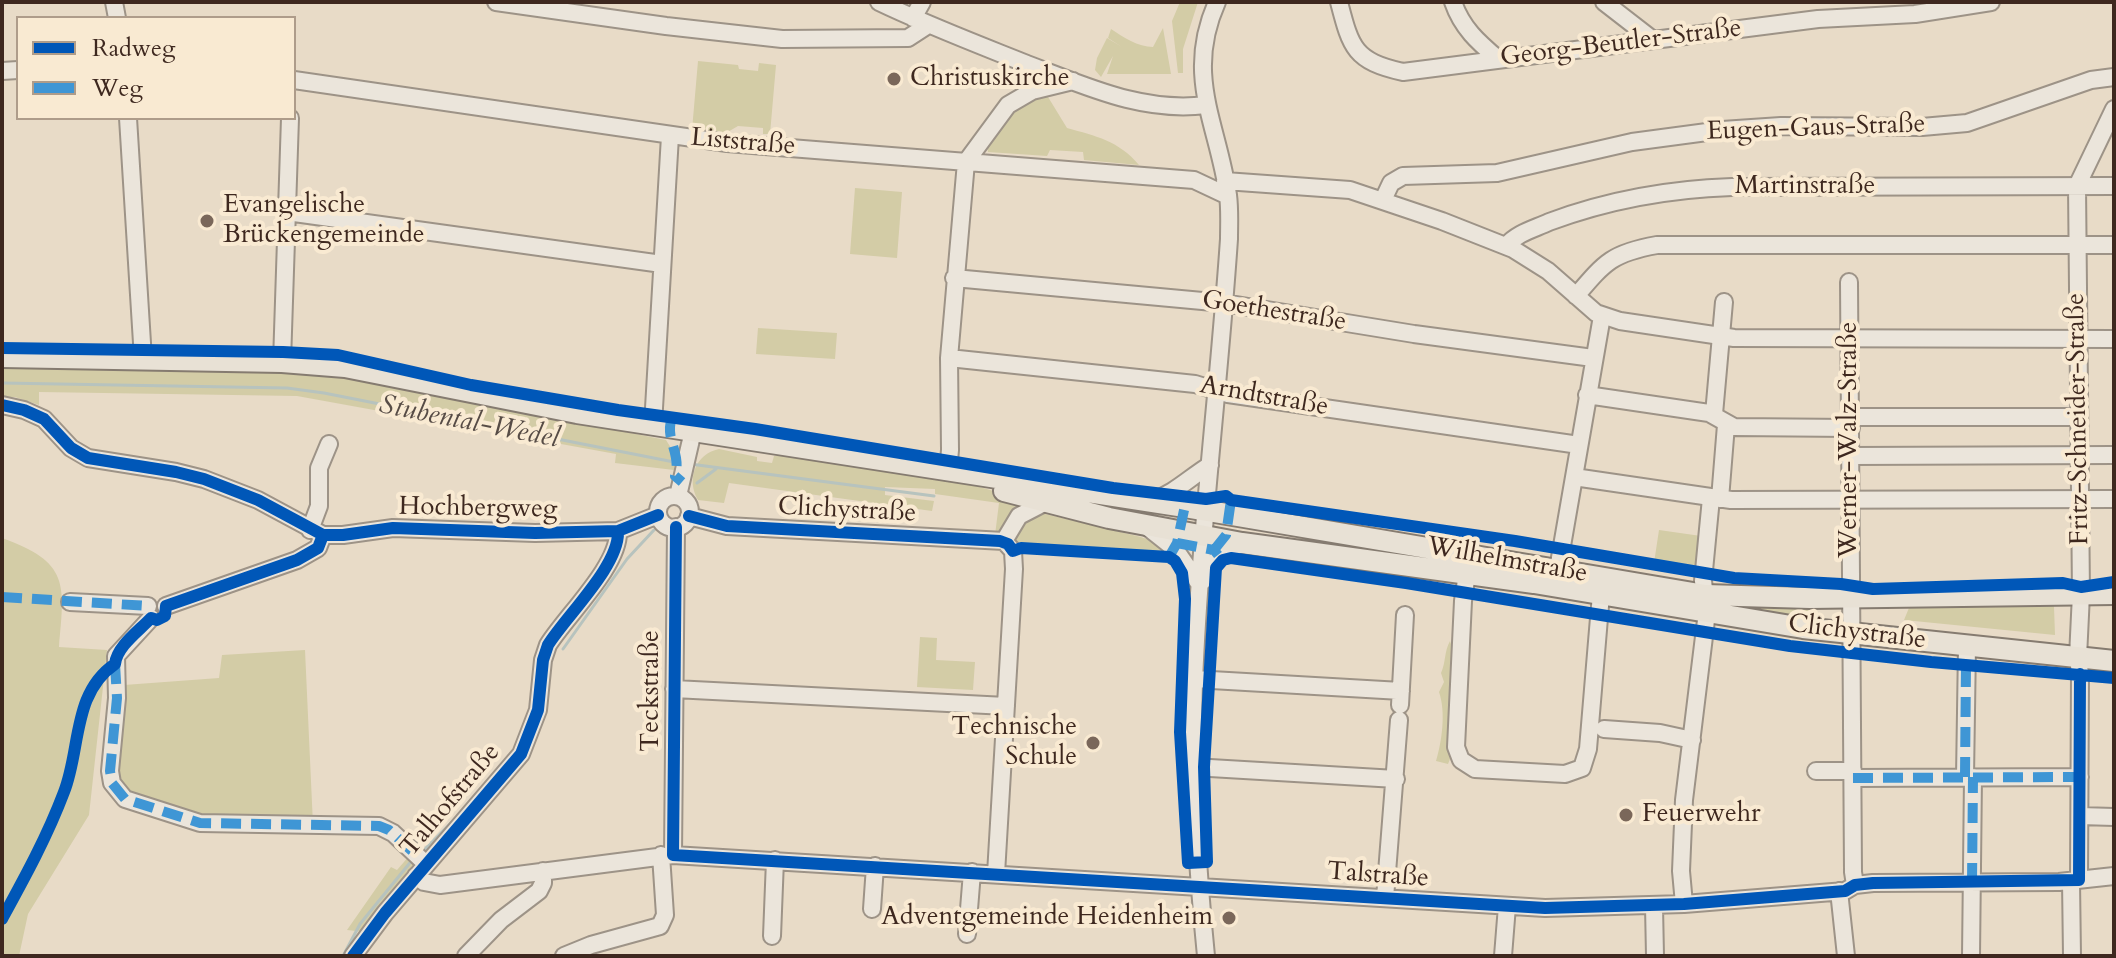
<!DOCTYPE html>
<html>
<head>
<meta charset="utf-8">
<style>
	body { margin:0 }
	#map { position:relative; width:2116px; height:958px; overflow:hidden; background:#e8dbc7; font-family:Cardo,serif }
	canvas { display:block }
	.frame { position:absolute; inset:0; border:4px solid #3e281f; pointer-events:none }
	.legend { position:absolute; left:16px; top:16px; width:280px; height:104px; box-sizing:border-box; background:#f9ead2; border:2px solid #ae9c8a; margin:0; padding:10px 14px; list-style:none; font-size:24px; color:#3e281f }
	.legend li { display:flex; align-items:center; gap:16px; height:40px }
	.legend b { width:40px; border:2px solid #ae9c8a }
</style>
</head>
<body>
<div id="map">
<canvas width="2116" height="958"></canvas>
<div class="frame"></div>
<ul class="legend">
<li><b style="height:10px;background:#0057b8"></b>Radweg</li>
<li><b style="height:10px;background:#3f96d5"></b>Weg</li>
</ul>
</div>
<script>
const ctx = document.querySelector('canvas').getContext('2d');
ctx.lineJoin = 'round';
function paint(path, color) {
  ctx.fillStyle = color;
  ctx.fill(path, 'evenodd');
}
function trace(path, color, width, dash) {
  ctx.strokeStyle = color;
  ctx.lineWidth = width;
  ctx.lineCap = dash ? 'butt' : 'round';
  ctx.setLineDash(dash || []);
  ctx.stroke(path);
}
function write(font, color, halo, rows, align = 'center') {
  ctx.font = font + ' Cardo,serif';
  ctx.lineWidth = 8;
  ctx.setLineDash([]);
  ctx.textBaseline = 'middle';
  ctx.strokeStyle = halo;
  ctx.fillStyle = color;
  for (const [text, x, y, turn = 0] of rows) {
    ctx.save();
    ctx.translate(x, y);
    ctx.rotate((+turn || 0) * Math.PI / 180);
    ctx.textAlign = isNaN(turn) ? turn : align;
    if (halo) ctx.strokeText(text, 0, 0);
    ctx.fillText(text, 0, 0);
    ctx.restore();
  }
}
const green = new Path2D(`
	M1180 2H1198L1183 49V73H1178L1172 21Z
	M1163 28 1171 74H1107L1113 56 1101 77 1095 70 1097 58 1107 38 1122 47 1108 38 1111 29C1123 37 1138 47 1153 47Z
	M698 61 738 65 739 69 758 71 759 63 776 65 770 134H763V128L738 126 726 133 692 130Z
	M1045 92 1067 128C1096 136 1119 141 1139 165L1084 160 1083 152 1050 150 1047 156 988 152 987 146 1010 108Z
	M855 188 902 192 897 258 850 254Z
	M758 328 837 333 835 359 756 354Z
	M2 365 277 370 369 381 666 440C673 451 678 457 674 470L615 463 616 454 297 396 39 392V405L15 397H2Z
	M719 449 757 457V461L772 463 774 456H795C865 468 961 475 1025 502L1004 530 995 535 999 503 935 494V489L885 487V495L934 501 932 511 729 483 724 503 698 500C686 480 695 454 719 449Z
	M1037 512 1141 537 1166 546 1160 555 1028 547 1015 543 1014 539 1016 529Z
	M1659 530 1701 536 1698 570 1654 563Z
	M2 538C69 562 65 583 59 647L107 650 89 815 28 914 19 956H2Z
	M2052 602 2054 607 2055 635 1904 620 1911 603Z
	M1717 605 1808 606 1811 613 1808 619Z
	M920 637 937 638 936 660 975 662 973 690 917 687Z
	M1450 641 1454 653V706L1448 738 1450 759 1448 764 1436 761C1442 741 1446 712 1439 692L1444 682 1441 673C1446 662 1444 652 1450 641Z
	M305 650 313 825H228L125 799 110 771 124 685 219 678 222 655Z
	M410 855 414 864 412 872 365 932 347 930 391 867 397 870Z`);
const stream = new Path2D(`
	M2 383 287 388 324 393 679 463
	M690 464 934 496
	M697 483 716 469
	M563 649 627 559 654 530
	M422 852 456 818
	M343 956 360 924 413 859`);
const minor = new Path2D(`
	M114 2 117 18
	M496 2 666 26 782 39 908 38 928 25
	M879 2C927 25 977 44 1027 64 1086 86 1142 113 1206 105
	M1339 2C1351 48 1354 61 1403 72L1818 19 1915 14 1991 2
	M1453 2C1462 28 1478 42 1498 59
	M1604 2 1653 40
	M913 18 922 2
	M2 71 18 70
	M294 80 727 143 1194 180 1228 196
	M128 118 143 359
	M1225 181 1350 190 1442 221 1513 249 1548 271 1596 313 1620 321 1734 338 2114 339
	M1383 200 1391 183 1403 176 1497 173 1632 142 1722 130 1781 126 1922 127 1967 123 2091 80 2114 77
	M287 212 662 264
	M1506 246C1517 233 1534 229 1549 222 1608 200 1669 189 1732 187L2114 186
	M954 278 1224 303 1414 334 1593 358
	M1849 282 1853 872 1855 885
	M1576 296C1605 262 1612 253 1657 245H2114
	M949 358 1195 384 1228 394 1579 445
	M282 362 290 118
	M1587 395 1709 413 1734 427 1851 428
	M2 405 24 410 44 419 71 448 88 458 176 472 204 479 258 500 323 535H343L393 528 535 533 618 531 658 515
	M1714 414 1724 302
	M1851 417H2079
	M653 425 670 136
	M1851 456 2114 455
	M948 472 950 450 949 358 966 162 1008 105 1032 91 1073 81
	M1574 477 1731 500 2114 499
	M678 496 693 431
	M658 512a16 16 0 1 1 32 0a16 16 0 1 1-32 0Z
	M1720 499 1726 425
	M1152 501C1175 493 1189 478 1210 465
	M689 516 727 526 1004 541
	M1146 526 1175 549 1200 585
	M310 530 319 506V468L329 444
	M1004 541 1019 516 1046 502
	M1558 569 1602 316
	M1467 573 1463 601 1456 747 1461 760 1475 769 1565 774 1582 768 1588 749 1601 594
	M1203 581 1219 556 1242 543
	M70 602 148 606
	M166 606 297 560 318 548 323 535
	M151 618 116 656 117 698 110 771 112 783 125 799 200 823 379 826 393 833 426 864
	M1194 679 1401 691
	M674 689 1006 706
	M1400 705 1405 615
	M1604 729 1660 733 1692 740
	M1193 767 1396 779
	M1816 771H1853
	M1965 777 1967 646
	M1853 778 2080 777
	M2080 816 2114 817
	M673 855 676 527
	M996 874 1014 569 1013 551 1004 541
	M416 876 424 882 440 885 673 855 1545 908 1684 904 1845 891 1855 885 1873 883 2059 882 2114 876
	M2079 880 2080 674 2078 657 2081 594 2077 186 2114 109
	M2071 881 2072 956
	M1839 891 1846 956
	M1385 898 1399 720
	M1684 904 1681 871 1684 800 1707 612 1703 581 1711 498
	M1654 906 1655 956
	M872 909 875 866
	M967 934 972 872
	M772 936 775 860
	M353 956 385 913 521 754 538 710 543 660 548 645C566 616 620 565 618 531
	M466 956 501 920 539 891 543 883V871
	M564 956 591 945 660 926 665 915 661 855
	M1206 956C1197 865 1191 774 1194 682 1200 534 1219 387 1229 239 1229 224 1230 210 1228 195 1218 124 1184 76 1217 2
	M1503 956 1507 906
	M1971 956 1973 777`);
const major = new Path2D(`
	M2 357 282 362 345 367 577 413 1185 507 1705 595 1810 598 2114 594
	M1004 491 1109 518 1242 543 1534 583 1803 628 2114 661`);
const quiet = new Path2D(`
	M672 417C664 441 682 451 675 476L682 482
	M1177 543 1214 550 1218 555
	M1214 550 1226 535 1231 500
	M1169 557 1177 543 1187 496
	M2 597 148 606
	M115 664 117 698 110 771 112 783 125 799 200 823 379 826 389 830 412 851
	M1965 777 1966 664
	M1853 778 2080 777
	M1972 883 1973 777`);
const cycleway = new Path2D(`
	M2 348 283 352 338 355 471 385 618 410 755 429 1113 488 1206 499 1226 496 1231 500 1515 541 1734 578 1841 584 1873 589 2063 583 2081 587 2114 582
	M2 405 24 410 44 419 71 448 88 458 176 472 204 479 258 500 323 535H343L393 528 535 533 618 531 658 515
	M689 516 727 526 1000 541 1008 544 1013 551 1021 548 1169 557 1175 561 1182 573 1185 599 1180 732 1188 863 1207 862 1204 767 1216 568 1223 560 1231 558 1406 583 1790 646 1931 662 2114 678
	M676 527 673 855 1545 908 1684 904 1845 891 1855 885 1873 883 2079 880 2080 674
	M2 919C25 877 47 837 64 792 81 749 72 693 115 664 117 646 139 631 151 618L157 620 165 616 166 606 297 560 318 548 323 535
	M353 956 385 913 521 754 538 710 543 660 548 645C566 616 620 565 618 531`);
const markers = [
	[894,79,8,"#7a675a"],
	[207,221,8,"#7a675a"],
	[1093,743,8,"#7a675a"],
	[1626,815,8,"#7a675a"],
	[1229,918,8,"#7a675a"]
];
const streetNames = [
	["Georg-Beutler-Straße",1621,44,-7],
	["Eugen-Gaus-Straße",1816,129,-2],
	["Liststraße",743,143,5],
	["Martinstraße",1805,187],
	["Goethestraße",1274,312,9],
	["Arndtstraße",1264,397,10],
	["Fritz-Schneider-Straße",2079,419,-91],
	["Werner-Walz-Straße",1850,440,-90],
	["Hochbergweg",478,509,1],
	["Clichystraße",847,511,3],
	["Wilhelmstraße",1507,561,10],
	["Clichystraße",1857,633,7],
	["Teckstraße",652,691,-90],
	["Talhofstraße",451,801,-50],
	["Talstraße",1378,876,4]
];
const poiNames = [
	["Christuskirche",910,79],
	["Evangelische",223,206],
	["Brückengemeinde",223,236],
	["Technische",1077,728,"right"],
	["Schule",1077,758,"right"],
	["Feuerwehr",1642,815],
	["Adventgemeinde Heidenheim",1213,918,"right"]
];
const waterNames = [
	["Stubental-Wedel",469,423,11]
];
paint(green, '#d3cca6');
trace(stream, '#b7c3be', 3);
trace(minor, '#9d9387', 20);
trace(major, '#857b70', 24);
trace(minor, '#ebe5db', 16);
trace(major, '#e8e1d5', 20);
trace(quiet, '#3f96d5', 10, [20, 10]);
trace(cycleway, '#0057b8', 12);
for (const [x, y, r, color] of markers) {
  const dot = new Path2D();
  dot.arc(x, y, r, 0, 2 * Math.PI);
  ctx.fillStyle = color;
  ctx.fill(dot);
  trace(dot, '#f9ead2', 3);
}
write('26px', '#3e281f', '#f9ead2', streetNames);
write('26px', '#3e281f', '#f9ead2', poiNames, 'left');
write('italic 28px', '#574c46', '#f9ead2', waterNames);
</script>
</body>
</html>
